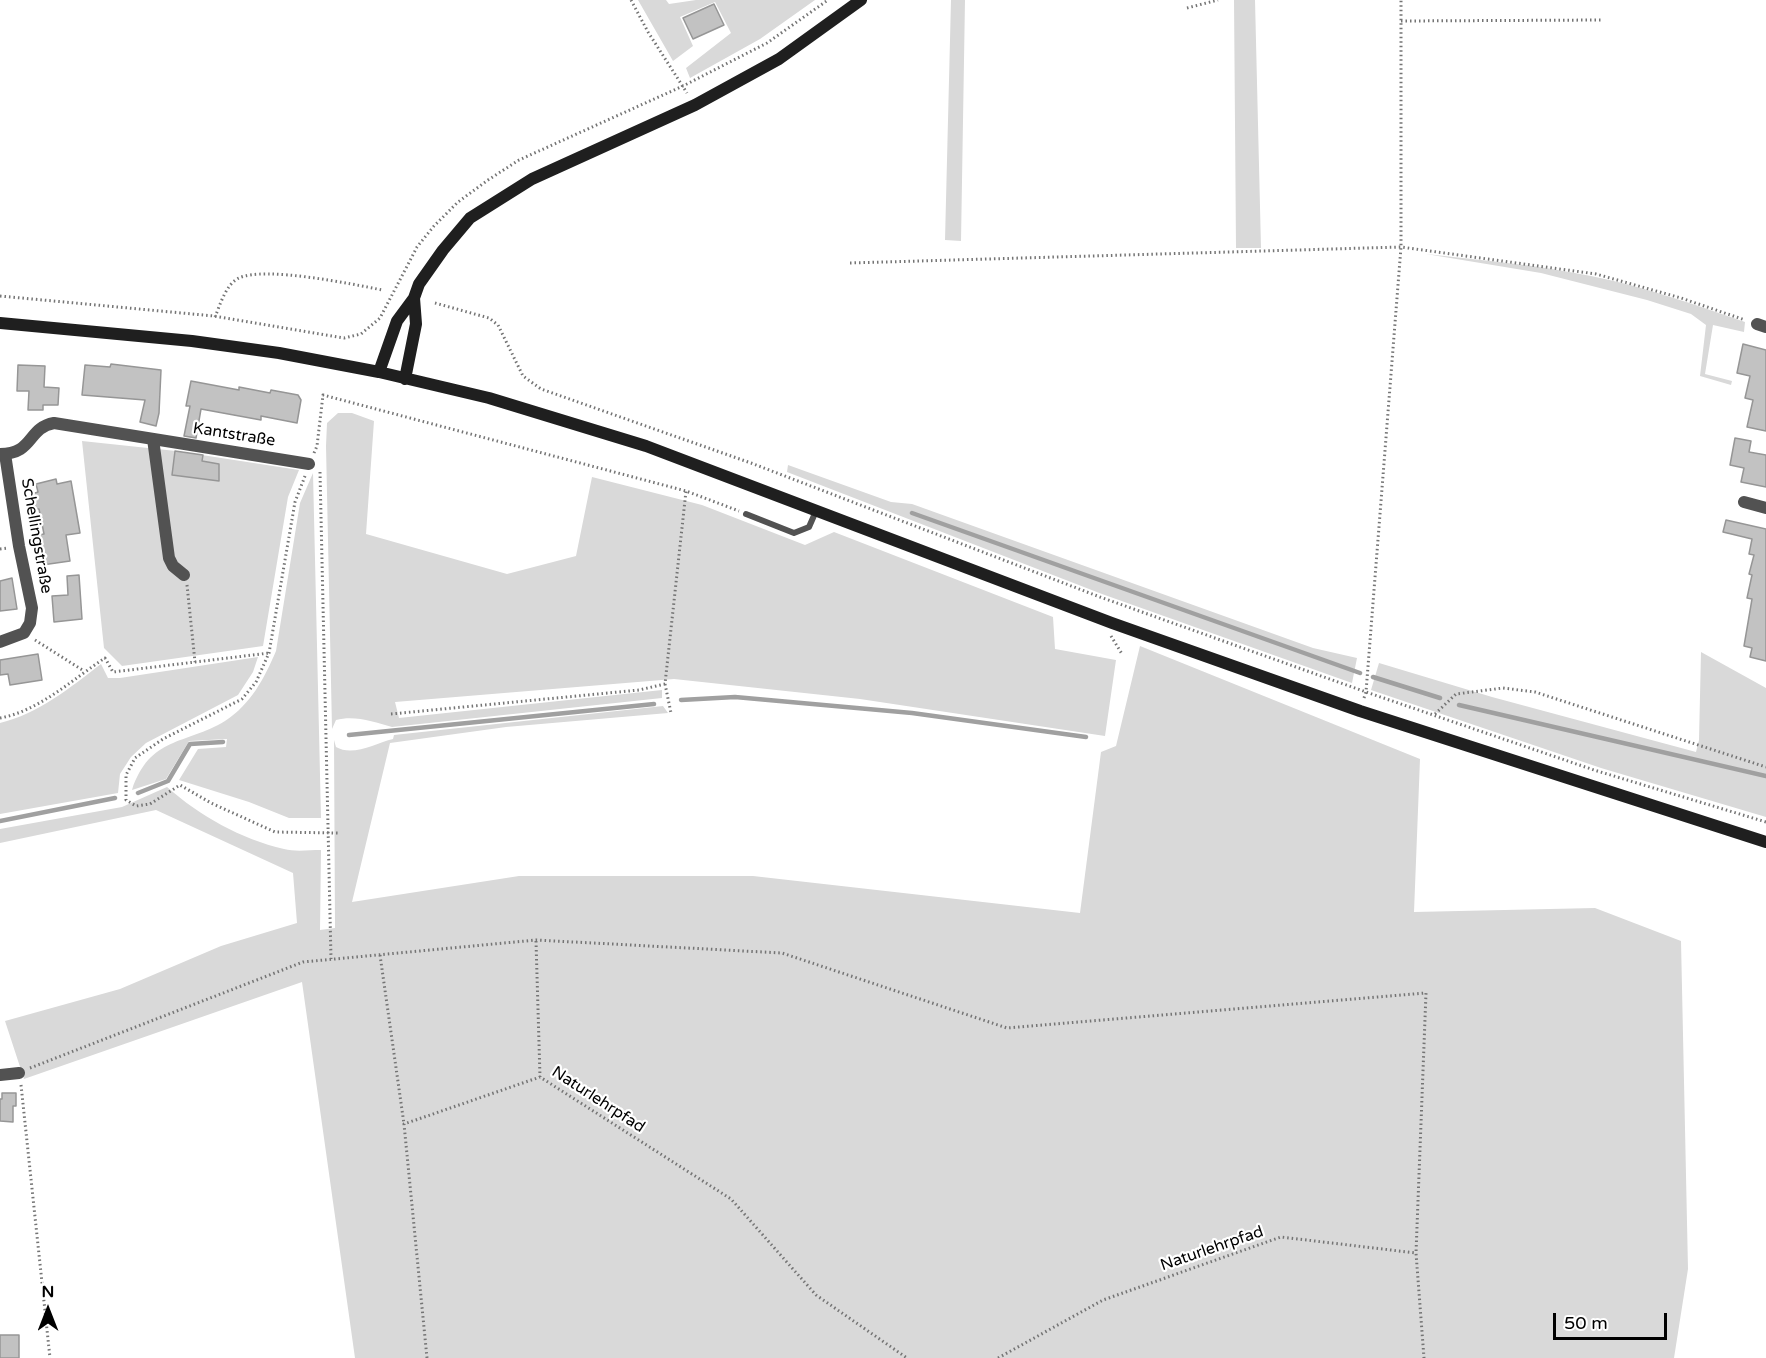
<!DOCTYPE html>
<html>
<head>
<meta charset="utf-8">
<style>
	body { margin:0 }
	#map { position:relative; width:1766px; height:1358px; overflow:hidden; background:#fff; font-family:"Varela Round",sans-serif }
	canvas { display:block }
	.north { position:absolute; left:18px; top:1280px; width:60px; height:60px; -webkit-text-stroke:4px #fff; paint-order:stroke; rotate:0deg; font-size:16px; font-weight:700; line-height:24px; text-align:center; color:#000 }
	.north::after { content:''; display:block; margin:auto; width:21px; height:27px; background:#000; clip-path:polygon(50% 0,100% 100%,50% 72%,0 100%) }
	.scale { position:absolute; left:1553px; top:1313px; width:114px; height:27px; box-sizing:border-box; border:3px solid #000; border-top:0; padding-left:8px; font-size:18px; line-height:21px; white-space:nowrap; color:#000; -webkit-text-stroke:4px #fff; paint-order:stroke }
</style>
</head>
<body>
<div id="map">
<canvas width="1766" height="1358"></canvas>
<div class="north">N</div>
<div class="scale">50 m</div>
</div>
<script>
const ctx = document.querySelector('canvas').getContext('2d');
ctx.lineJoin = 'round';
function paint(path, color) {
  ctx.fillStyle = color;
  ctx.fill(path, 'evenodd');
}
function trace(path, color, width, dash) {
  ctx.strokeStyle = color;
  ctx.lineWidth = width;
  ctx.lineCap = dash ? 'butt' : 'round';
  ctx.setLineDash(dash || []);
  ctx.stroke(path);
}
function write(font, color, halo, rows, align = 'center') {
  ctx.font = font + ' "Varela Round",sans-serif';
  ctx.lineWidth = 4.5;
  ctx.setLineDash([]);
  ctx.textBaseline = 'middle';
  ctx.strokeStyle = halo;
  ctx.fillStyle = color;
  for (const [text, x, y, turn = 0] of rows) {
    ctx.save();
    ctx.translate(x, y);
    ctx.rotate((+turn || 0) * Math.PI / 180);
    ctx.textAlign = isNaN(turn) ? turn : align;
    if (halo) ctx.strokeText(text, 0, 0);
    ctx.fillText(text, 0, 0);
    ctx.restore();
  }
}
const green = new Path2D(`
	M638 0H666L669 4 696 0H815L760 39 690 78 686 68 731 33 715 2 680 17 693 46 673 61Z
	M951 0H965L961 241 945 240Z
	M1234 0H1255L1261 248H1236Z
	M1426 254C1481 260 1537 265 1591 276 1643 286 1695 305 1745 322L1744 332 1713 325 1705 374 1732 381 1731 385 1700 376 1706 325 1691 314 1647 300 1541 273Z
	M338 413H352L374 421 366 534 507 574 576 556 592 477 702 505 805 545 834 532 1053 617 1055 649 1116 660 1105 736 860 699 674 679 395 702 399 718 662 690V698L392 727C374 722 355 715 336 720L332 729 326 446 327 423Z
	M82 441 176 451 299 470 288 497 263 646 122 666 104 648Z
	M788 465 891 502 912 504 1313 648 1357 658 1352 683 1102 594 787 472Z
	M313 473 321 818H289L249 802 179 780 198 749 226 747 227 739 189 741 166 779 132 790C150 736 185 745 225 721 251 704 264 679 276 651L300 503Z
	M1140 646 1420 759 1414 912 1595 908 1681 941 1688 1269 1674 1358H355L302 982 24 1079 5 1021 120 989 221 946 297 923 293 873 156 810 0 843V829L122 807 167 787C200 816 241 839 284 849 295 852 309 850 321 850L320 930 335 928 334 740 336 747C353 757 376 743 393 739L394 735 663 706 668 713 506 727 390 743 352 902 519 876H753L1080 913 1101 752 1116 746Z
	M1701 652 1766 688V817L1601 768 1371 690 1379 663 1492 697 1696 752 1699 740Z
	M258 657 253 672 238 695 146 743 131 757 120 774 118 793 0 814V723C38 714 71 687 101 664L108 678H120Z`);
const stream = new Path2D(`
	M912 513 1360 673
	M1373 677 1440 698
	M681 700 735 697 912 713 1086 737
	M1459 705 1766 776
	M349 735 654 704
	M138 793 168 781 190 744 223 742
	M0 821 115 798`);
const building = new Path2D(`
	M714 4 724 25 693 39 683 18Z
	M1743 344 1766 350V431L1747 427 1753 400 1745 398 1750 376 1737 373Z
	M111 364 161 370 159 413 156 426 140 422 145 400 82 395 85 365 110 367Z
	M18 365 45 366 44 387 59 388 58 405H43V410H28L29 391H17Z
	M191 381 239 390V387L270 393 271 390 298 395 301 400 297 423 261 416V420L201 409 196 438 184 436 190 406H186Z
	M1735 438 1751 441 1749 452 1766 455V487L1741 482 1744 468 1730 465Z
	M175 451 203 455 202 461 219 464V481L172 475Z
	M56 479 57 484 71 481 80 533 66 535 70 561 42 565 37 535 44 534 39 509H36L32 494 38 492 36 484Z
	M1726 520 1766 529V661L1750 657 1752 648 1744 646 1752 599 1747 598 1752 575 1749 574 1754 555 1749 554 1752 539 1723 532Z
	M79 575 82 619 54 622 52 596 68 595 67 576Z
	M12 578 17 609 0 611V581Z
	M38 654 42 680 10 685 8 674 0 675V660Z
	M2 1093H16V1106H13V1122L0 1121V1099H2Z
	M0 1335H19V1358H0Z`);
const path = new Path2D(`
	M631 0 648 32 687 93
	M1187 8 1218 0
	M1401 21 1603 20
	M850 263 1401 247 1596 274 1681 298 1745 320
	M0 296 214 316 344 338 361 334 380 318 417 247 434 226 458 202 488 180 519 160 683 86 767 43 828 0
	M435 303 489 318 498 325 523 376 541 389 751 463 1100 597 1366 692 1594 770 1766 822
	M215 317C220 305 226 284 239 278 264 266 353 284 382 290
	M314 453 317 446 323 395 686 491 739 511
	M320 472 331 959
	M305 476 295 502 269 653 256 682 242 699 163 739 135 758 126 775V800L136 806 150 804 180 785 211 803 275 832 338 833
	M0 549 8 548
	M187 585 195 662
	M1111 636 1122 654
	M35 640 84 671
	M665 684 671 713
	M1364 698 1366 692 1401 247V0
	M391 714 639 690 665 684 686 491
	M1435 714 1456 694 1503 688 1535 692 1766 767
	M0 718C39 711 73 679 105 658L113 672 269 653
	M536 941 540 1077
	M380 955 404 1124
	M30 1068 303 962 536 940 782 953 1007 1028 1426 993 1416 1253
	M21 1085 50 1358
	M427 1358 404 1124 540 1077 731 1199 816 1295 907 1358
	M998 1358 1103 1300 1281 1237 1416 1253 1424 1358`);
const lane = new Path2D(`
	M746 514 794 533 809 527 816 511`);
const street = new Path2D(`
	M1757 324 1766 327
	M153 439 169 558 173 566 184 575
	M0 454C34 454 27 428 54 423L309 464
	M1744 502 1766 508
	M0 642 24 633 30 623 32 608 19 546 5 454
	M0 1075 19 1073`);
const secondary = new Path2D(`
	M0 323 192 341 279 353 379 372 489 398 646 446 1112 623 1360 711 1766 842
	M379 372 397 321 414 298 419 284 443 250 470 218 532 179 695 105 779 59 861 0
	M405 379 416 324 414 298`);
const streetNames = [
	["Kantstraße",234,435,9],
	["Schellingstraße",36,536,80],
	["Naturlehrpfad",598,1100,33],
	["Naturlehrpfad",1212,1249,-19]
];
paint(green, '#d9d9d9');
trace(stream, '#a0a0a0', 4.5);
paint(building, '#c2c2c2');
trace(building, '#969696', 1.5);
trace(path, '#747474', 3, [1.5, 3]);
trace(lane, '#525252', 6);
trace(street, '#525252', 12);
trace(secondary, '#1f1f1f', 12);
write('16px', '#000', '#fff', streetNames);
</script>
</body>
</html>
